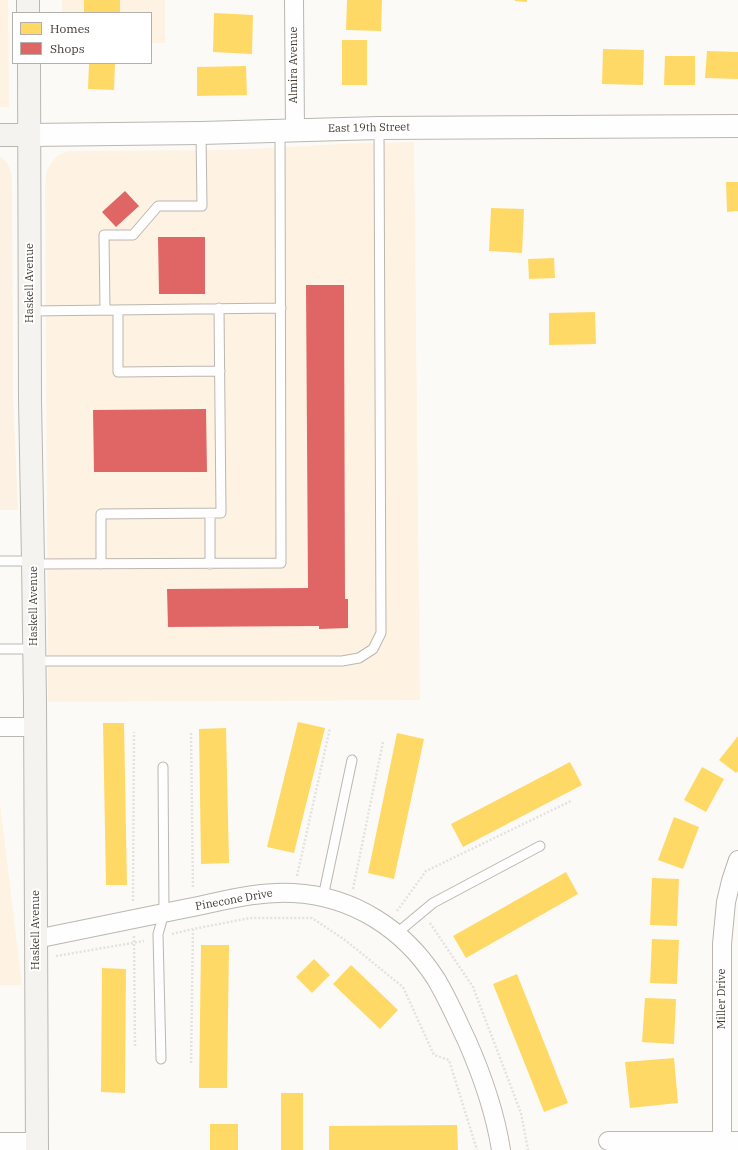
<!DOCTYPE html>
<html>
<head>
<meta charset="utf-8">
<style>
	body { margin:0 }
	#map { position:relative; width:738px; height:1150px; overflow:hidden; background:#fcfaf7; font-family:"IBM Plex Serif",serif }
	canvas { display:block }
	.legend { position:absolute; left:12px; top:12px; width:140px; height:52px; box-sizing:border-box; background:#fff; border:1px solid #b3b0ac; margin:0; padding:5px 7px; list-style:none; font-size:12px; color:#413a30 }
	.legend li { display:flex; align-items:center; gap:8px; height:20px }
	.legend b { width:20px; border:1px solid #b3b0ac }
</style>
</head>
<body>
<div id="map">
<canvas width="738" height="1150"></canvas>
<ul class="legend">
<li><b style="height:11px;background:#ffd966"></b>Homes</li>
<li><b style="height:11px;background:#e06666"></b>Shops</li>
</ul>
</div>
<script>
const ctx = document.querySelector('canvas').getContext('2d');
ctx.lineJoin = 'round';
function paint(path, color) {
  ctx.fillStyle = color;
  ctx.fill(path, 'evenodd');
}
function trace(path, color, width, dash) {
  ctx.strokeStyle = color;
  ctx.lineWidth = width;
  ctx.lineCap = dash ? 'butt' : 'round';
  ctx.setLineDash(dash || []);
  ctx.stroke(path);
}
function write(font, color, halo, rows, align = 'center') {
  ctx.font = font + ' "IBM Plex Serif",serif';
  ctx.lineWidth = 4;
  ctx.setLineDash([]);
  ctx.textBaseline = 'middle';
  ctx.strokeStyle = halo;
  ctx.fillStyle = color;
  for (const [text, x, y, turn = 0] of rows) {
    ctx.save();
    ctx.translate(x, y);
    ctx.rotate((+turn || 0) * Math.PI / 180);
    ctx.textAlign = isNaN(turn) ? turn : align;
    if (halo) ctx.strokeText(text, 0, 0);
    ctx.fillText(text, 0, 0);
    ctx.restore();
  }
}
const built = new Path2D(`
	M0 0H8L9 107H0Z
	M62 0H165V43H151V13H62Z
	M414 142 420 700 48 702 45 188 46 173 49 166 57 156 61 154 68 151 228 150 361 143Z
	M0 803 22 985H0Z`);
const green = new Path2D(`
	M0 156C8 162 11 169 12 179L13 395 18 510H0Z`);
const homes = new Path2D(`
	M84 0H120V13H84Z
	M347 0H382L381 31 346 30Z
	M515 0H527V2L515 1Z
	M214 13 253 15 252 54 213 52Z
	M342 40H367V85H342Z
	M603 49 644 50 643 85 602 84Z
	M707 51 738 52V79L705 78Z
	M665 56H695V85H664Z
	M89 63H115L114 90 88 89Z
	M246 66 247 95 197 96V67Z
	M726 182H738V211L727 212Z
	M491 208 524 209 522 253 489 251Z
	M554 258 555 278 529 279 528 259Z
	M595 312 596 344 549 345V313Z
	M298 722 325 728 294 853 267 847Z
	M103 723H124L127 885H106Z
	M226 728 229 863 201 864 199 729Z
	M397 733 424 739 394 879 368 873Z
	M738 736V771L736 773 719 760Z
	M570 762 582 785 463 847 451 824Z
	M702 767 724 779 706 812 684 800Z
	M674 817 699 827 683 869 658 860Z
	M566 872 578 894 466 958 453 936Z
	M652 878 679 879 677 926 650 925Z
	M652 939 679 940 677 984 650 983Z
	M201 945H229L227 1088H199Z
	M314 959 330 975 312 993 296 977Z
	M351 965 398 1010 380 1029 333 984Z
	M102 968 126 969 125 1093 101 1092Z
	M517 974 568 1103 544 1112 493 984Z
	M645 998 676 999 674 1044 642 1042Z
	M674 1058 678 1103 630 1108 625 1062Z
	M281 1093H303V1150H281Z
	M210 1124H238V1150H210Z
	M457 1125 458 1150H329V1126Z`);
const shops = new Path2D(`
	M125 191 139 206 116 227 102 212Z
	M158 237H205V294H159Z
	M306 285H344L345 599H348V628L319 629V626L168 627 167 589 308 588Z
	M206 409 207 472H94L93 410Z`);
const path = new Path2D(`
	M191 733 193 889
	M297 876 330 728
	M353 889 383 742
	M133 901 134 732
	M397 911 426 871 571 801
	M430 923 473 987 521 1113 528 1150
	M172 934 193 929 250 918H312L345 940 403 987 434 1055 449 1060 477 1150
	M134 936 135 1046
	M56 956 144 941
	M191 1063 193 928`);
const service = new Path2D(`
	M105 310 104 235H133L158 206H202L201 133
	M118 310V372L220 371
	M30 311 281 308
	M210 513V564
	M0 561H33
	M33 564 281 563 280 131
	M101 564V514L221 513 219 308
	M0 649H34
	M34 661H342L359 658 373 649 381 633 379 128
	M323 897 352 760
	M397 933 433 903 540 846
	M161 1059 158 934 164 913 163 767`);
const minor = new Path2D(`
	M294 0 295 130
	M0 727H35
	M36 939C87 929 137 918 188 908 223 901 257 891 293 893 353 896 404 929 436 979 448 999 457 1020 467 1041 482 1075 495 1112 501 1150
	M608 1141H738
	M722 1141V944L726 902 731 881 738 860
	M0 1142H37`);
const tertiary = new Path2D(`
	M29 135 201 133 379 128 738 126`);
const secondary = new Path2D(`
	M28 0V13
	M29 63 30 400 33 561 35 702 37 1150
	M0 135H29`);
const streetNames = [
	["Almira Avenue",294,65,-90],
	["East 19th Street",369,128,-1],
	["Haskell Avenue",30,283,-90],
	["Haskell Avenue",34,606,-90],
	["Pinecone Drive",234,900,-10],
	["Haskell Avenue",36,930,-90],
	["Miller Drive",722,999,-90]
];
paint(built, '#fef2e3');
paint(green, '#fcf1e3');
paint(homes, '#ffd966');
paint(shops, '#e06666');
trace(service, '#bbb6b0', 11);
trace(minor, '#bbb6b0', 20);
trace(tertiary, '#bbb6b0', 24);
trace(secondary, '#bbb6b0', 24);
trace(path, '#e3e2e1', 2.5, [2, 2]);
trace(service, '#fffefe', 9);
trace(minor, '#fffefe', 18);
trace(tertiary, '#fffefe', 22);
trace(secondary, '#f5f3f0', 22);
write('11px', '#413a30', '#fff', streetNames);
</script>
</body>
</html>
